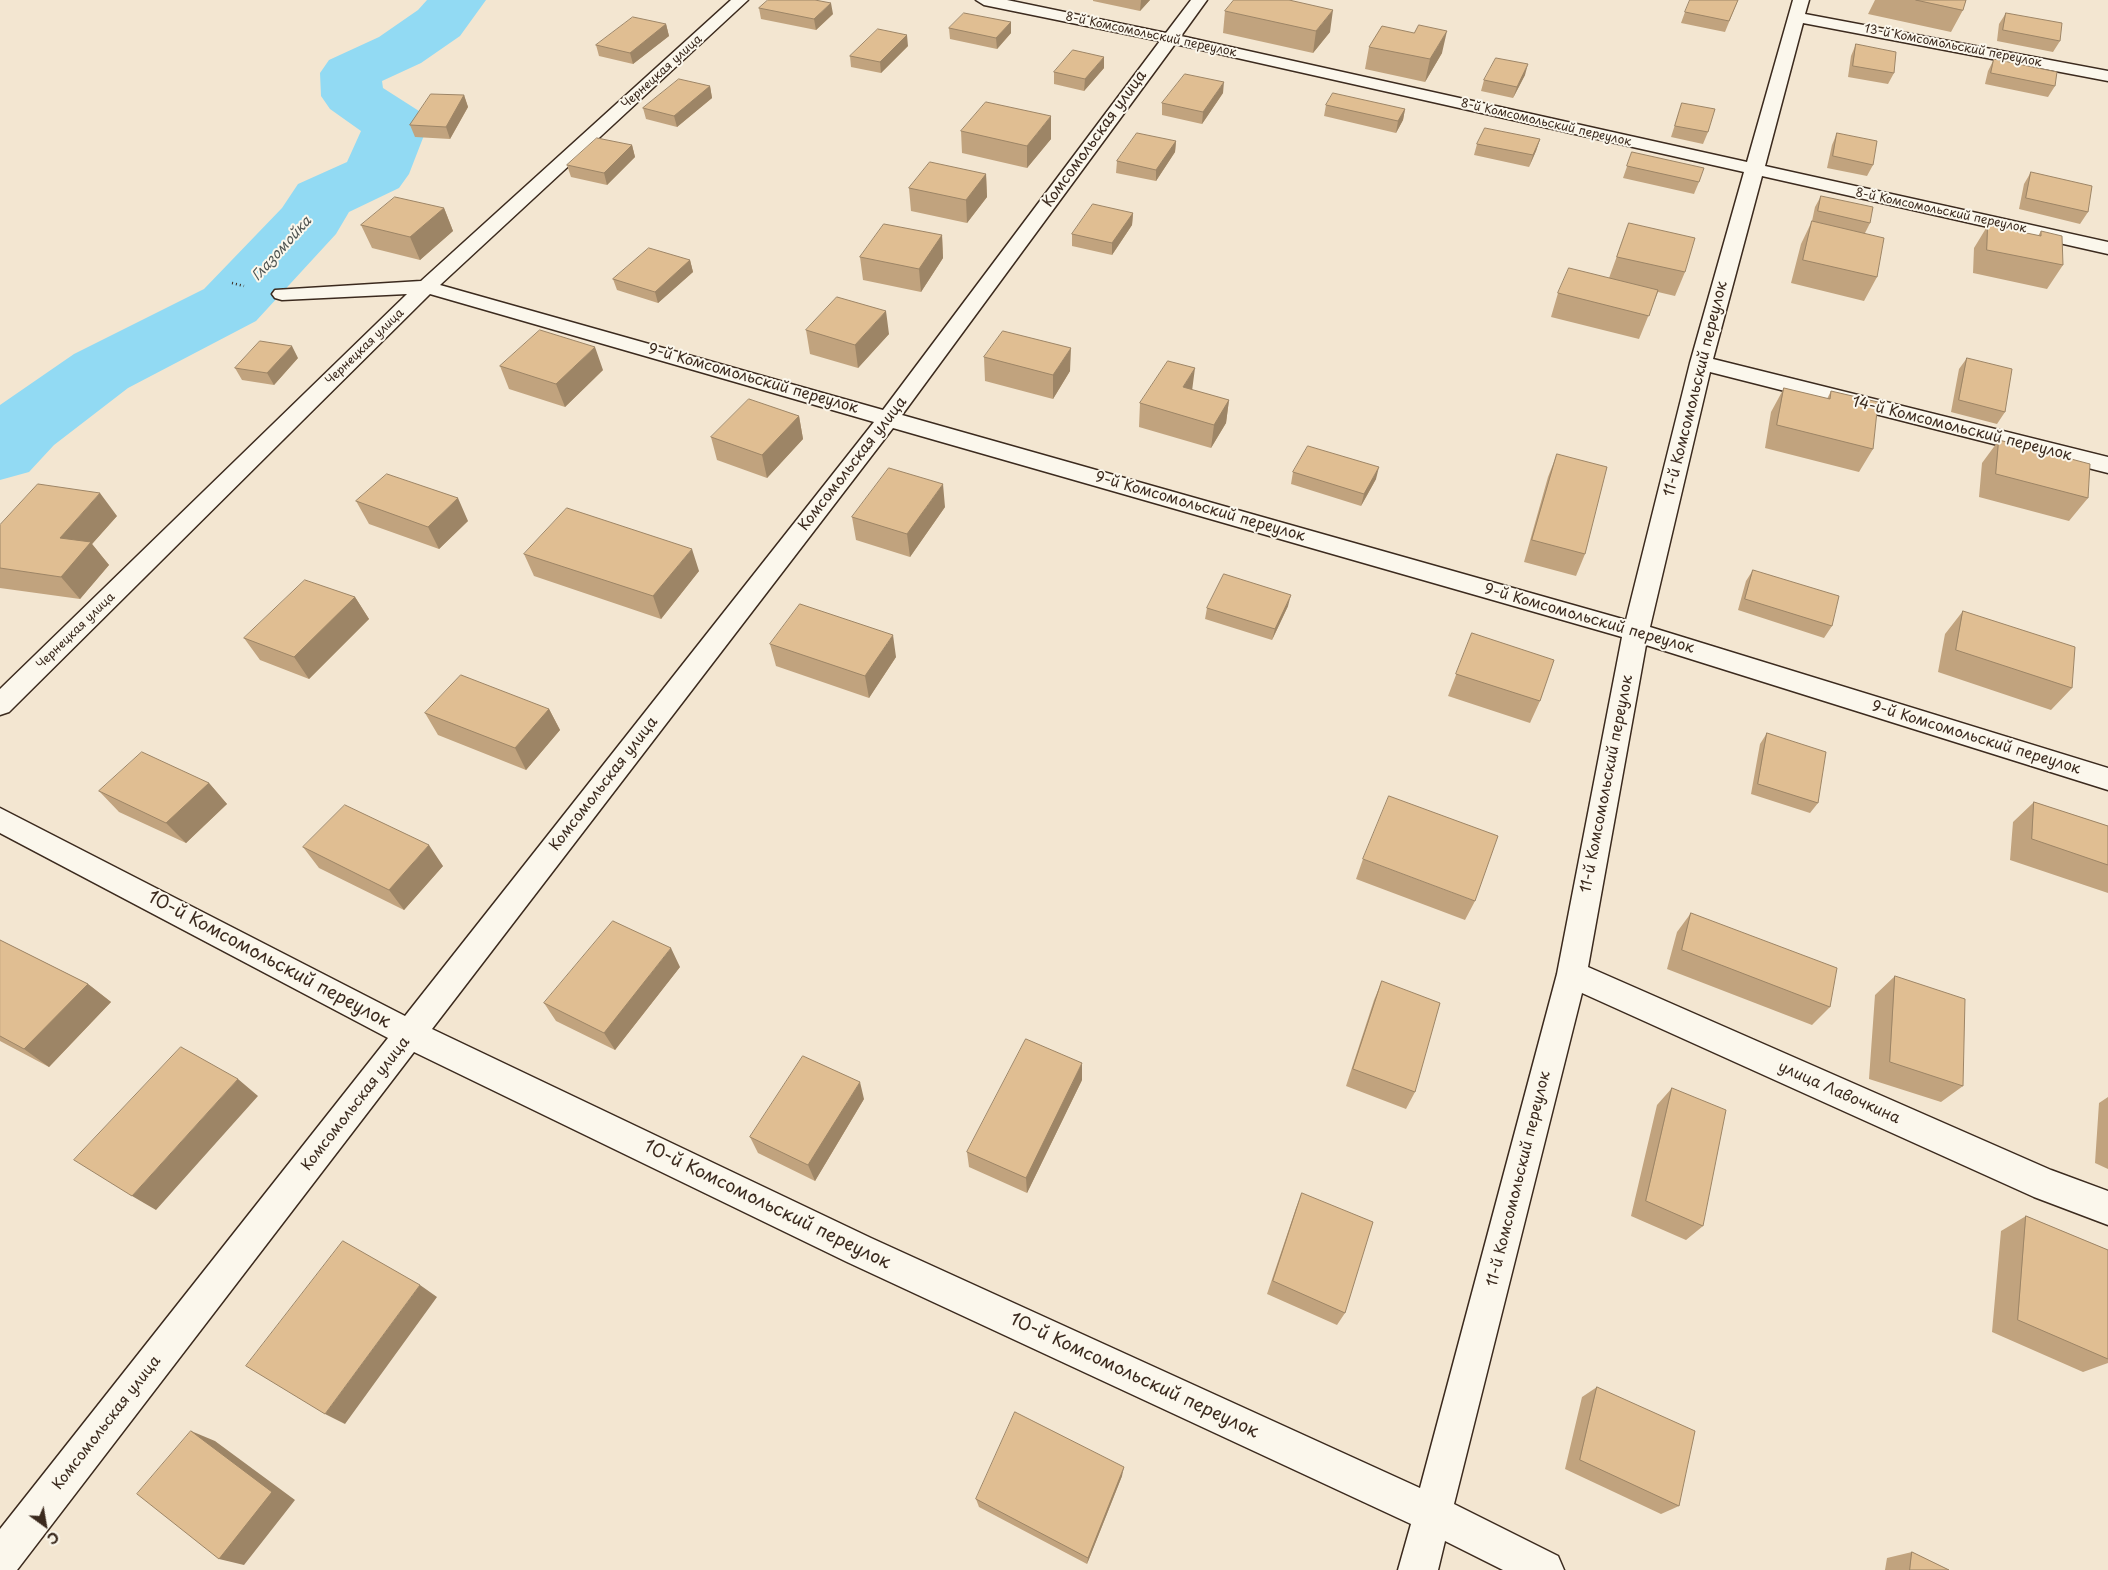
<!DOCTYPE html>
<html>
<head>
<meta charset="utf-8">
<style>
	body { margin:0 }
	#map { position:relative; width:2108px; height:1570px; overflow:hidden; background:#f3e6d1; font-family:"Playpen Sans",sans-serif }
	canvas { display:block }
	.north { position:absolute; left:20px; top:1500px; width:50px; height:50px; -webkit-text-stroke:4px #fbf7ec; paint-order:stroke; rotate:148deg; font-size:14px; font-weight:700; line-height:20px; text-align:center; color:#3b2a1e }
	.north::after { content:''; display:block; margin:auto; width:18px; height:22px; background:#3b2a1e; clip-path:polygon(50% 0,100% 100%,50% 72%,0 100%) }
</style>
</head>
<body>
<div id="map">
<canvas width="2108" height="1570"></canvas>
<div class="north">С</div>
</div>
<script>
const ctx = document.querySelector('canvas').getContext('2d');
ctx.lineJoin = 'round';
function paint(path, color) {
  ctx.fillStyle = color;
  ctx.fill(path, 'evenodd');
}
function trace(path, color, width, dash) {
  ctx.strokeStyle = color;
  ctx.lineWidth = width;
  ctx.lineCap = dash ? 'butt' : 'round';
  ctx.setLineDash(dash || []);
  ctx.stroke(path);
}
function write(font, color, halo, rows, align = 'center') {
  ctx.font = font + ' "Playpen Sans",sans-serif';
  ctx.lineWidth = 4;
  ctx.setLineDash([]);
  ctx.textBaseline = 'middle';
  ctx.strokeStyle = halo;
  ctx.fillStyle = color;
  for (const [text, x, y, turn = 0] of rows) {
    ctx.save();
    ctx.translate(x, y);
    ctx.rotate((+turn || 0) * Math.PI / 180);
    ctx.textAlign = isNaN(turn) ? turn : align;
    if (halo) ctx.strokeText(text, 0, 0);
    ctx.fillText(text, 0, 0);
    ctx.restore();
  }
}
const river = new Path2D(`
	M427 0H486L460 36 421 63 382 81 383 88 419 111 428 125 409 174 399 188 349 212 336 234 256 321 128 388 54 445 29 472 0 480V405L74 354 204 289 282 208 298 184 347 162 361 131 330 109 321 96 320 73 329 60 379 37 418 10Z`);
const path = new Path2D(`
	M232 283 244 286`);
const minor = new Path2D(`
	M731 0H748L440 285 883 410 1160 41 984 5 976 0H1007L1166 33 1191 0H1207L1181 36 1747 162 1793 0H1809L1805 14 2108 71V81L1803 23 1765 166 2108 242V254L1762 176 1713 359 2108 457V473L1710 372 1650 627 2108 768V790L1646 645 1588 967 2051 1170 2108 1191V1225L2034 1197 1582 993 1454 1504 1558 1556 1564 1570H1503L1445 1541 1438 1570H1398L1411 1524 847 1262 414 1052 17 1570H0V1529L388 1038 0 833V808L405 1016 874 422 430 294 9 712 0 715V689L407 294 282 300 275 298 272 294 275 290 421 281ZM1175 44 1744 172 1690 363 1626 620 902 415ZM893 428 1622 637 1557 974 1420 1488 871 1238 432 1029Z`);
const wall = new Path2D(`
	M1093 0H1150L1140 11 1093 1Z
	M1738 0 1725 32 1681 23 1685 12Z
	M1875 0H1966L1963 10 1951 32 1868 14Z
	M759 8 833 14 816 30 761 19Z
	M1225 11 1330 32 1313 53 1223 33Z
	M2006 13 2060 41 2053 52 1997 41 1999 24Z
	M1011 22V33L997 49 950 39 949 28Z
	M666 24 669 36 633 64 599 56 596 45Z
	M1856 44 1894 73 1888 84 1848 77 1851 56Z
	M908 46 881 73 851 67 850 56Z
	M1369 47 1442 53 1425 82 1365 69Z
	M1994 59 2055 86 2048 97 1985 84 1988 71Z
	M1104 68 1084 91 1054 84V72Z
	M1525 75 1513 98 1481 91 1484 80Z
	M710 86 712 98 677 127 646 119 643 108Z
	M1223 93 1202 124 1162 115V103Z
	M464 95 468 107 450 139 415 137 410 125Z
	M1682 103 1708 132 1703 144 1671 137Z
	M1326 105 1405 109 1403 120 1396 133 1324 116Z
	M961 131 1051 139 1027 168 962 153Z
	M1837 133 1873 165 1867 176 1827 168 1832 145Z
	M1540 139 1536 151 1529 167 1474 155 1477 144Z
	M1176 141 1175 152 1156 181 1116 173 1117 161Z
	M632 145 635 157 607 185 571 177 567 165Z
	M1632 152 1699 182 1694 194 1623 178Z
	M2031 172 2088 212 2080 224 2019 209 2024 184Z
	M986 174 987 197 967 223 911 211 909 188Z
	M1821 196 1870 223 1865 233 1877 277 1864 301 1791 283 1801 244 1812 221 1815 207Z
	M444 208 453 231 420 260 372 248 361 225Z
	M1133 213 1132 225 1112 255 1072 246V234Z
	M1629 223 1685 272 1675 296 1658 292 1639 339 1551 317 1558 293 1609 278Z
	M1988 225 2038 236 2041 231 2063 265 2047 289 1973 273 1974 248Z
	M942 235 943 258 921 292 863 280 860 257Z
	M690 260 693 272 658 303 617 290 613 279Z
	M806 330 889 334 858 368 810 354Z
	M984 357 1070 371 1053 399 985 381Z
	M298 358 274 385 242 380 235 368Z
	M1967 358 2005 412 1997 424 1951 412 1959 369Z
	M500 366 603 370 565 407 509 389Z
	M1784 388 1827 399 1831 391 1873 449 1859 472 1765 448 1771 412Z
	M1192 390 1229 400 1226 423 1211 448 1139 427 1140 403Z
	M799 416 803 439 767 478 717 460 711 437Z
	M1999 440 2088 498 2069 521 1979 497 1982 463Z
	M1557 454 1585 554 1576 576 1524 562 1548 477Z
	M1293 472 1376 479 1361 506 1291 484Z
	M356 501 468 521 439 549 369 524Z
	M945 507 910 557 856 540 852 517Z
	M117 516 92 544 109 565 80 599 0 588V525Z
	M524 554 699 571 661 619 534 576Z
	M1753 570 1832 626 1824 638 1738 610 1746 581Z
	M355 597 369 619 309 679 260 660 244 638Z
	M1288 606 1272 640 1205 619 1207 608Z
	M1963 611 2072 688 2051 710 1938 672 1945 634Z
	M1472 633 1540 701 1530 723 1448 696Z
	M770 644 896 657 869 698 776 666Z
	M549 709 560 730 526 770 438 735 425 713Z
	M1767 733 1818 803 1810 813 1751 794 1760 744Z
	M209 783 227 804 186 843 119 812 99 791Z
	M2034 802 2108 826V893L2010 860 2013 822Z
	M303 847 443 866 404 910 319 868Z
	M1363 859 1475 901 1465 920 1356 879Z
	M1691 913 1830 1007 1812 1025 1667 969 1677 932Z
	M0 940 88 984 111 1002 49 1067 0 1041Z
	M680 967 615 1050 556 1021 544 1003Z
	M1895 976 1963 1086 1941 1102 1869 1079 1875 995Z
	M1382 981 1415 1092 1406 1109 1346 1086 1374 1000Z
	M1082 1080 1027 1193 969 1167 967 1152Z
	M1672 1088 1703 1226 1686 1240 1631 1216 1657 1105Z
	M2108 1097V1169L2095 1163 2099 1103Z
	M864 1099 815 1181 758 1153 750 1137Z
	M1302 1193 1345 1313 1337 1325 1267 1294 1296 1208Z
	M2026 1216 2108 1250V1363L2083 1372 1992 1332 2001 1231Z
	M1597 1387 1679 1506 1661 1514 1565 1469 1582 1397Z
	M1122 1476 1087 1564 979 1507 976 1499Z
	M1912 1552 1949 1570H1885L1887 1558Z`);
const shadedWall = new Path2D(`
	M1141 0H1150L1140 11Z
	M831 3 833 14 816 30 814 19Z
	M1333 10 1330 32 1313 53 1316 31Z
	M1011 22V33L997 49 996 38Z
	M666 24 669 36 633 64 630 53Z
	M1447 31 1442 53 1425 82 1430 59Z
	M907 35 908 46 881 73 880 62Z
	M1104 57V68L1084 91 1085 79Z
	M1528 64 1525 75 1513 98 1517 87Z
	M1224 82 1223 93 1202 124 1203 112Z
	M710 86 712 98 677 127 674 116Z
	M464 95 468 107 450 139 446 127Z
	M1405 109 1403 120 1396 133 1398 121Z
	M1051 116V139L1027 168V146Z
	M1540 139 1536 151 1529 167 1533 155Z
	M1176 141 1175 152 1156 181V170Z
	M632 145 635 157 607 185 604 173Z
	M986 174 987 197 967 223 966 200Z
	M444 208 453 231 420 260 410 237Z
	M1133 213 1132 225 1112 255V243Z
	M942 235 943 258 921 292 919 269Z
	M690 260 693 272 658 303 655 292Z
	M886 311 889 334 858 368 855 345Z
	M292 346 298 358 274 385 267 373Z
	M595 347 603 370 565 407 556 384Z
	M1071 348 1070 371 1053 399V375Z
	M1195 368 1192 391 1183 387Z
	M1229 400 1226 423 1211 448 1214 425Z
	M799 416 803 439 767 478 762 455Z
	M1379 467 1376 479 1361 506 1364 494Z
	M943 484 945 507 910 557 907 534Z
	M100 493 117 516 92 544 109 565 80 599 61 577 60 538Z
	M458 498 468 521 439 549 428 527Z
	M692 549 699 571 661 619 653 596Z
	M1291 595 1288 606 1272 640 1275 629Z
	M355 597 369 619 309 679 294 657Z
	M893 635 896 657 869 698 865 676Z
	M549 709 560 730 526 770 515 748Z
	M209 783 227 804 186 843 166 823Z
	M429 845 443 866 404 910 389 890Z
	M671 948 680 967 615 1050 604 1033Z
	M88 984 111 1002 49 1067 24 1049Z
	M1082 1063V1080L1027 1193 1026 1178Z
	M238 1079 258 1096 156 1210 132 1196Z
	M860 1082 864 1099 815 1181 808 1165Z
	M420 1285 437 1297 345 1424 325 1414Z
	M191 1431 215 1441 295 1500 244 1565 219 1559Z
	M1124 1467 1122 1476 1087 1564 1088 1558Z`);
const building = new Path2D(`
	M768 0H815L831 3 814 19 759 8Z
	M1234 0H1289L1333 10 1316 31 1225 11Z
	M1690 0H1738L1729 21 1685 12Z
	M1916 0H1966L1963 10Z
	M964 13 1011 22 996 38 949 28Z
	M2006 13 2062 23 2060 41 2003 30Z
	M633 17 666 24 630 53 596 45Z
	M1419 25 1447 31 1430 59 1369 47 1382 26 1414 33Z
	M878 29 907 35 880 62 850 56Z
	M1856 44 1896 52 1894 73 1853 66Z
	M1073 50 1104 57 1085 79 1054 72Z
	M1496 58 1528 64 1517 87 1484 80Z
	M1994 59 2057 72 2055 86 1991 73Z
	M1185 74 1224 82 1203 112 1162 103Z
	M679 79 710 86 674 116 643 108Z
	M1333 93 1405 109 1398 121 1326 105Z
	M431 94 464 95 446 127 410 125Z
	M986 102 1051 116 1027 146 961 131Z
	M1682 103 1715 109 1708 132 1675 126Z
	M1485 128 1540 139 1533 155 1477 144Z
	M1137 133 1176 141 1156 170 1117 161Z
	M1837 133 1877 141 1873 165 1833 156Z
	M597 138 632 145 604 173 567 165Z
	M1632 152 1704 168 1699 182 1627 166Z
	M930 162 986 174 966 200 909 188Z
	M2031 172 2092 186 2088 212 2026 198Z
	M1821 196 1873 207 1870 223 1818 211Z
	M395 197 444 208 410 237 361 225Z
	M1093 204 1133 213 1112 243 1072 234Z
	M1812 221 1884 238 1877 277 1803 260Z
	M1629 223 1695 238 1685 272 1617 257Z
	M884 224 942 235 919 269 860 257Z
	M1988 225 2041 236V231L2062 236 2063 265 1987 250Z
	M649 248 690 260 655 292 613 279Z
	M1569 268 1658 290 1649 316 1558 293Z
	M837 297 886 311 855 345 806 330Z
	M540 330 595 347 556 384 500 366Z
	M1003 331 1071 348 1053 375 984 357Z
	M260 341 292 346 267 373 235 368Z
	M1967 358 2012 369 2005 412 1959 400Z
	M1168 361 1195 368 1183 387 1229 400 1214 425 1140 403Z
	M1784 388 1830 399 1831 391 1878 402 1873 449 1777 425Z
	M749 399 799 416 762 455 711 437Z
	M1999 440 2090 464 2088 498 1996 474Z
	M1308 446 1379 467 1364 494 1293 472Z
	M1557 454 1607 467 1585 554 1532 540Z
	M889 468 943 484 907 534 852 517Z
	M387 474 458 498 428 527 356 501Z
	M38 484 100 493 60 538 91 542 61 577 0 568V525Z
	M567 508 692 549 653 596 524 554Z
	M1753 570 1839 596 1832 626 1745 599Z
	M1224 574 1291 595 1275 629 1207 608Z
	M305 580 355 597 294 657 244 638Z
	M800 604 893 635 865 676 770 644Z
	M1963 611 2075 647 2072 688 1956 650Z
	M1472 633 1554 660 1540 701 1456 674Z
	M461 675 549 709 515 748 425 713Z
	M1767 733 1826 752 1818 803 1758 784Z
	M142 752 209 783 166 823 99 791Z
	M1389 796 1498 836 1475 901 1363 859Z
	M2034 802 2108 826V865L2032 839Z
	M345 805 429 845 389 890 303 847Z
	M1691 913 1837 968 1830 1007 1682 950Z
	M613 921 671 948 604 1033 544 1003Z
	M0 940 88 984 24 1049 0 1036Z
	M1895 976 1965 999 1963 1086 1890 1062Z
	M1382 981 1440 1003 1415 1092 1353 1069Z
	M1026 1039 1082 1063 1026 1178 967 1152Z
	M181 1047 238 1079 132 1196 74 1160Z
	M803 1056 860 1082 808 1165 750 1137Z
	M1672 1088 1726 1110 1703 1226 1646 1201Z
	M1302 1193 1373 1222 1345 1313 1273 1281Z
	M2026 1216 2108 1250V1359L2018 1320Z
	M343 1241 420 1285 325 1414 246 1366Z
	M1597 1387 1695 1431 1679 1506 1580 1460Z
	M1015 1412 1124 1467 1088 1558 976 1499Z
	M191 1431 272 1492 219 1559 137 1494Z
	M1912 1552 1949 1570H1910Z`);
const farStreetnames = [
	["8-й Комсомольский переулок",1151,35,12],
	["13-й Комсомольский переулок",1953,46,11],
	["Чернецкая улица",662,72,-42],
	["8-й Комсомольский переулок",1546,123,13],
	["8-й Комсомольский переулок",1941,211,12],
	["Чернецкая улица",365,347,-44],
	["Чернецкая улица",76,631,-44]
];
const farWaternames = [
	["Глазомойка",282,249,-48]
];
const streetNames = [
	["Комсомольская улица",1095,139,-54],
	["9-й Комсомольский переулок",753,379,16],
	["11-й Комсомольский переулок",1696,389,-76],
	["14-й Комсомольский переулок",1962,429,14],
	["Комсомольская улица",853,464,-52],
	["9-й Комсомольский переулок",1200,507,16],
	["9-й Комсомольский переулок",1589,619,16],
	["9-й Комсомольский переулок",1976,738,17],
	["Комсомольская улица",604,784,-52],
	["11-й Комсомольский переулок",1607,784,-79],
	["улица Лавочкина",1839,1093,24],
	["Комсомольская улица",356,1104,-52],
	["11-й Комсомольский переулок",1519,1179,-76],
	["Комсомольская улица",107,1423,-52]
];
const nearStreetnames = [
	["10-й Комсомольский переулок",269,960,28],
	["10-й Комсомольский переулок",767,1205,26],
	["10-й Комсомольский переулок",1134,1376,25]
];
paint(river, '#92daf3');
trace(minor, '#3b2a1e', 3);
trace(path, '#3b2a1e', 2.5, [1, 3]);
paint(minor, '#fbf7ec');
paint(wall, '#c1a37e');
paint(shadedWall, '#9d8566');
paint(building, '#e0be92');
trace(building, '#9d8566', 1);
write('12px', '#3b2a1e', '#fbf7ec', farStreetnames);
write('italic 14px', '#515653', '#fbf7ec', farWaternames);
write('15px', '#3b2a1e', '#fbf7ec', streetNames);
write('18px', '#3b2a1e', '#fbf7ec', nearStreetnames);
</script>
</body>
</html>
